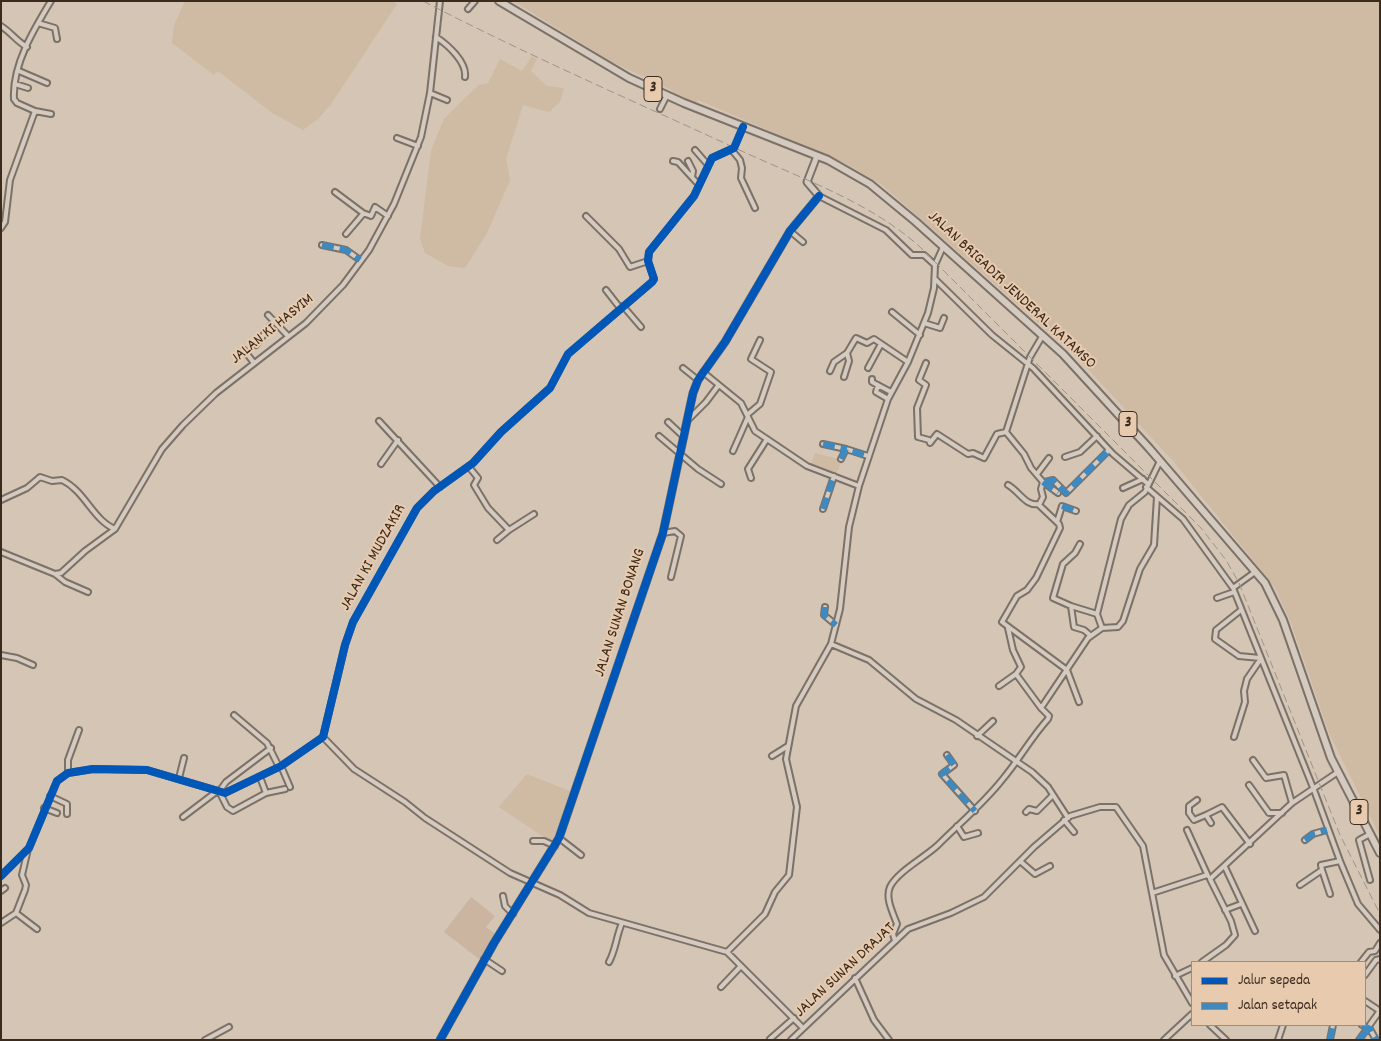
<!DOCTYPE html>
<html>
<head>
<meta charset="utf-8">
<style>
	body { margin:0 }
	#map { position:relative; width:1381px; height:1041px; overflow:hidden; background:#d4c5b5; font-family:Dekko,sans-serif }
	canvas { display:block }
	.frame { position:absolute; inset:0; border:2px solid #3b2a1e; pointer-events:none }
	.legend { position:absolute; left:1191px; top:961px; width:175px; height:65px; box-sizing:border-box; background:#e8cbae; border:1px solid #a38b74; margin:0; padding:6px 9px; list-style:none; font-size:15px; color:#3b2a1e }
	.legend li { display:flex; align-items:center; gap:10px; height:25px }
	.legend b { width:25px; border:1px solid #a38b74 }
</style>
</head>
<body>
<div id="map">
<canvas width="1381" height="1041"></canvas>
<div class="frame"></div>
<ul class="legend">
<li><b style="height:6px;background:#0057b8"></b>Jalur sepeda</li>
<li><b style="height:6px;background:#3e89bf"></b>Jalan setapak</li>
</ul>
</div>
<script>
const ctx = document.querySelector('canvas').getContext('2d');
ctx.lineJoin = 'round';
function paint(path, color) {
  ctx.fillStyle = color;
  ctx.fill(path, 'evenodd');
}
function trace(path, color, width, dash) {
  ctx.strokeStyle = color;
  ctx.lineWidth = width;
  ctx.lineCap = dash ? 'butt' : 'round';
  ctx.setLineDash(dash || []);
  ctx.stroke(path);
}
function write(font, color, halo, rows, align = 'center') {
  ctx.font = font + ' Dekko,sans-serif';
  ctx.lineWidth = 4;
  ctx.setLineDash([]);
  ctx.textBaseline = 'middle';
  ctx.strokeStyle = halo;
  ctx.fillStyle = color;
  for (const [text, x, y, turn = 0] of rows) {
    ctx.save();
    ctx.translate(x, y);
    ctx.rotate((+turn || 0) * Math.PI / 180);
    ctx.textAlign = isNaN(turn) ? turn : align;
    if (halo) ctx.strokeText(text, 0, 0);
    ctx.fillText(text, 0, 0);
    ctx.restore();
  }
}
const built = new Path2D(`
	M185 1H393L397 4 331 104 318 119 303 130 271 112 218 71 214 75 172 43 174 25Z
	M513 1H1380V836L1329 733 1291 623 1275 588 1174 462 1073 353 882 185 845 163 698 100 696 103 671 93 672 90 612 62Z
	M532 56 537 59 531 71 547 86 564 88 560 102 549 112 523 105 506 159 510 180 487 233 465 268 448 266 425 253 420 239 431 151 438 133 444 119 464 99 479 85 488 83 500 59 522 71Z
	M815 453 842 460 836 475 811 464Z
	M527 774 572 792 553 843 499 807Z`);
const green = new Path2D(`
	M471 897 495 916 486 927 497 935 479 959 444 932Z`);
const minor = new Path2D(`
	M468 9 475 1
	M38 23 55 28 57 39
	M1 26C12 33 16 41 27 47
	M436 37C448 45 467 62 465 77
	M19 71 47 83
	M15 84 28 88
	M430 93 447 100
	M660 109 667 95
	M35 111 51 114
	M397 138 418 146
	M731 149 740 160 742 168 741 178 755 208
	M695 150 708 165
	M673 161 678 162 699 185
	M688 161 693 171 692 177
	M335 192 363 213 371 216 375 207 388 216
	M819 196 886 230 912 255H924L935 265
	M586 216 619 249 630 267 648 261
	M1 228 5 222 10 180 35 111 17 103 14 99C12 65 34 29 51 1
	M790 231 803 242
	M346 234 363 214
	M322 245 346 250 360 260
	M935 279 992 335 1033 368 1113 454 1148 484
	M606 290 620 308
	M623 306 641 327
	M892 312 920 335
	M268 315 288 336
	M924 323 940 328 944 318
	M1043 335 1030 357 1006 432 1024 454 1031 468 1043 482 1058 493
	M256 345 274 321
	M244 350 254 363
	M926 363 919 380 926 385 917 408 918 437 929 440 930 443 937 434 968 454 973 453 984 458 997 434 1006 432
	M683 368 698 380
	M868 368 881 344
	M830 371 834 362 847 353 856 338 867 343 874 339 908 362
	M703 372 741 403 755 431 807 466 859 486
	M844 377 849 361 847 353
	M872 379V382L891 392
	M878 385 876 392 888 399
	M747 415 760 404 771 372 751 359 760 340
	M688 420 706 402 718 386
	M379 421 440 487
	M668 422 684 437
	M659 436 698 469 721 484
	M823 444 846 449
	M733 451 748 417
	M1065 457 1080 452 1097 436
	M841 459 846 449 868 456
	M381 464 398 440
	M469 467 478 478 474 485 488 508 509 530 534 514
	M1037 474 1049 458
	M751 478 748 469 767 439
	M1043 482 1041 489 1043 497 1039 505 1059 524 1060 528 1036 578 1027 590 1017 596 1002 622 1067 670 1079 702
	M1045 482 1053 480 1066 493 1109 450
	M1008 485C1019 491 1026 507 1039 504
	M1146 487 1183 519 1233 588 1314 790 1340 861 1358 904 1380 930
	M1123 488 1143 479
	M1 500 27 488 40 477 52 481 62 480C85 491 93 520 115 529
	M823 509 834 476
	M1057 522 1062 506 1076 511
	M663 533 675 531 681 536 671 577
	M497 540 509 530
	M1080 544 1075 553 1063 564 1053 598 1071 606 1097 614
	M1 552 55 574 61 573 85 551 115 529 162 449 183 425 216 393 306 323 343 285 369 250 394 204 421 137 430 93 440 1
	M55 574 65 582 88 592
	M1233 588 1255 572
	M1217 598 1234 592
	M1071 606 1074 627 1084 630 1091 636
	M825 607 824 615 836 625
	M1241 610 1216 630 1215 639 1239 656 1260 658
	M1008 628 1013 650 1021 667 1016 674 1041 708
	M1102 628 1118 627 1123 621 1140 569 1154 545 1157 497
	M831 644 869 660 916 699 956 720 1032 772 1048 787 1068 818
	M1 655 17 658 33 665
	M999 686 1016 674
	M234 715 267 743 279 767
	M977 736 993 721
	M323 737 354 769 405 802 425 818 510 873 560 895 589 913 727 952 803 1028
	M1234 737 1245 702 1244 691 1247 679 1260 660
	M947 755 954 765 942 774 975 811
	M772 756 788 746
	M1253 760 1266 778 1284 775 1292 803
	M281 766 290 787
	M68 773V760L79 730
	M260 777 266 793 285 789
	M179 778 184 758
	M1249 785 1269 813H1282
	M218 793 226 782 271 748
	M220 793 227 807 233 811 266 793
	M50 796 67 804V814
	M1197 800 1189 806V813L1194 820 1206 815
	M44 808 57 813
	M1026 812 1029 809 1037 811 1053 795
	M183 817 216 792
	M1064 820 1074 832
	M1211 823 1206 815 1222 807 1250 844
	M957 826 964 837 978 833
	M1187 830 1208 876
	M559 838 581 855
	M1305 840 1313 834 1327 830
	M533 841H544L555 846
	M1020 861 1035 874 1050 866
	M1225 867 1255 931
	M1322 870 1330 894
	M1 876 29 848 57 781 68 773 93 769 147 770 225 793 281 766 323 737 345 645 353 622 417 508 434 491 473 463 501 432 550 388 568 354 652 282 654 279 648 261 649 252 694 196 712 158 734 148 743 127
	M1370 880 1359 840 1370 834
	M1300 885 1322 870 1321 865 1340 861
	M1 891 5 888
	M1152 893 1207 875
	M503 896 505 906 513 914
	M1225 910 1241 904
	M16 913 37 929
	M1 923 16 913 25 890 26 885 22 875 28 849
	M895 941 893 934 897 924C893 913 885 898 890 887 897 872 924 858 938 845 960 823 983 804 1002 780 1019 760 1030 739 1048 719L1049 716 1041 708 1088 638 1102 628 1097 614 1121 519 1129 505 1145 492 1160 461
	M727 952 765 914 775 892 789 875 797 807 786 759 796 706 831 644 840 609 849 527 859 486 888 399 908 362 928 313 934 288 935 265 943 247
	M484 959 502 971
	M609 962C616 949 616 937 622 923
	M1202 962 1226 945 1235 935 1231 921 1210 879 1292 803 1338 772
	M1361 962 1369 952 1375 951 1380 943
	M1365 975 1376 960 1380 959
	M1175 976 1192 968
	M855 978 874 1020 889 1040
	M721 987 741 966
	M1365 1001 1380 1011
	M1210 1025 1226 1040
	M1362 1025 1370 1029 1376 1040
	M770 1039 794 1018
	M205 1040 229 1027
	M791 1040 908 929 951 913 984 897 1034 847 1070 816 1100 807H1116L1143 846 1164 955 1192 1003
	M1164 1040 1192 1014
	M1278 1040 1283 1025
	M1330 1040 1333 1025
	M1359 1040 1379 1012`);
const tertiary = new Path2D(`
	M440 1040 494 943 559 838 663 533 693 393 698 380 725 342 790 231 819 196 807 182 817 156`);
const trunk = new Path2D(`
	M499 1 629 78 684 103 828 160 870 184 916 222 1063 354 1149 448 1265 583 1283 620 1331 758 1380 853`);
const rail = new Path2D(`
	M423 1C529 56 638 103 746 153 805 180 869 202 919 246L1201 528 1226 560 1239 583 1340 835 1380 914`);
const quiet = new Path2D(`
	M322 245 346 250 360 260
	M823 444 846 449
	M841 459 846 449 868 456
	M1043 482 1058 493
	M1045 482 1053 480 1066 493 1109 450
	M1062 506 1076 511
	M823 509 834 476
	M825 607 824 615 836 625
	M947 755 954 765 942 774 975 811
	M1305 840 1313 834 1327 830
	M1362 1025 1370 1029 1376 1040
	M1330 1040 1333 1025
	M1359 1040 1369 1028`);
const cycleway = new Path2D(`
	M1 876 29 848 57 781 68 773 93 769 147 770 225 793 281 766 323 737 345 645 353 622 417 508 434 491 473 463 501 432 550 388 568 354 652 282 654 279 648 261 649 252 694 196 712 158 734 148 743 127
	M440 1040 494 943 559 838 663 533 693 393 698 380 725 342 790 231 819 196`);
const shields = [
	[653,89,18],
	[1128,424,18],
	[1359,812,18]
];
const shieldNames = [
	["3",653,89],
	["3",1128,424],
	["3",1359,812]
];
const streetNames = [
	["JALAN BRIGADIR JENDERAL KATAMSO",1011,291,43],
	["JALAN KI HASYIM",273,330,-39],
	["JALAN KI MUDZAKIR",374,558,-61],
	["JALAN SUNAN BONANG",621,613,-72],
	["JALAN SUNAN DRAJAT",846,971,-43]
];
paint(built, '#cfbaa4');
paint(green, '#cbb5a0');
trace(minor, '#7b7167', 8);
trace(tertiary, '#7b7167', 9);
trace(trunk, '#7b7167', 10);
trace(minor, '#d5cabf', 4);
trace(tertiary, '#d5cabf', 5);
trace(trunk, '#d5cabf', 6);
trace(rail, '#9e948a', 1, [8, 4]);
trace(quiet, '#3e89bf', 6, [12, 6]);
trace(cycleway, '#0057b8', 8);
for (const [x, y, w] of shields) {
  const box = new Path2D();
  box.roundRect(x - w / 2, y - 12.5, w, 25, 4);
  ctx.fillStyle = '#e8cbae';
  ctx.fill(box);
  trace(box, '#3b2a1e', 1);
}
write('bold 15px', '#3b2a1e', null, shieldNames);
write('16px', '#3b2a1e', '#e8cbae', streetNames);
</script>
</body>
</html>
